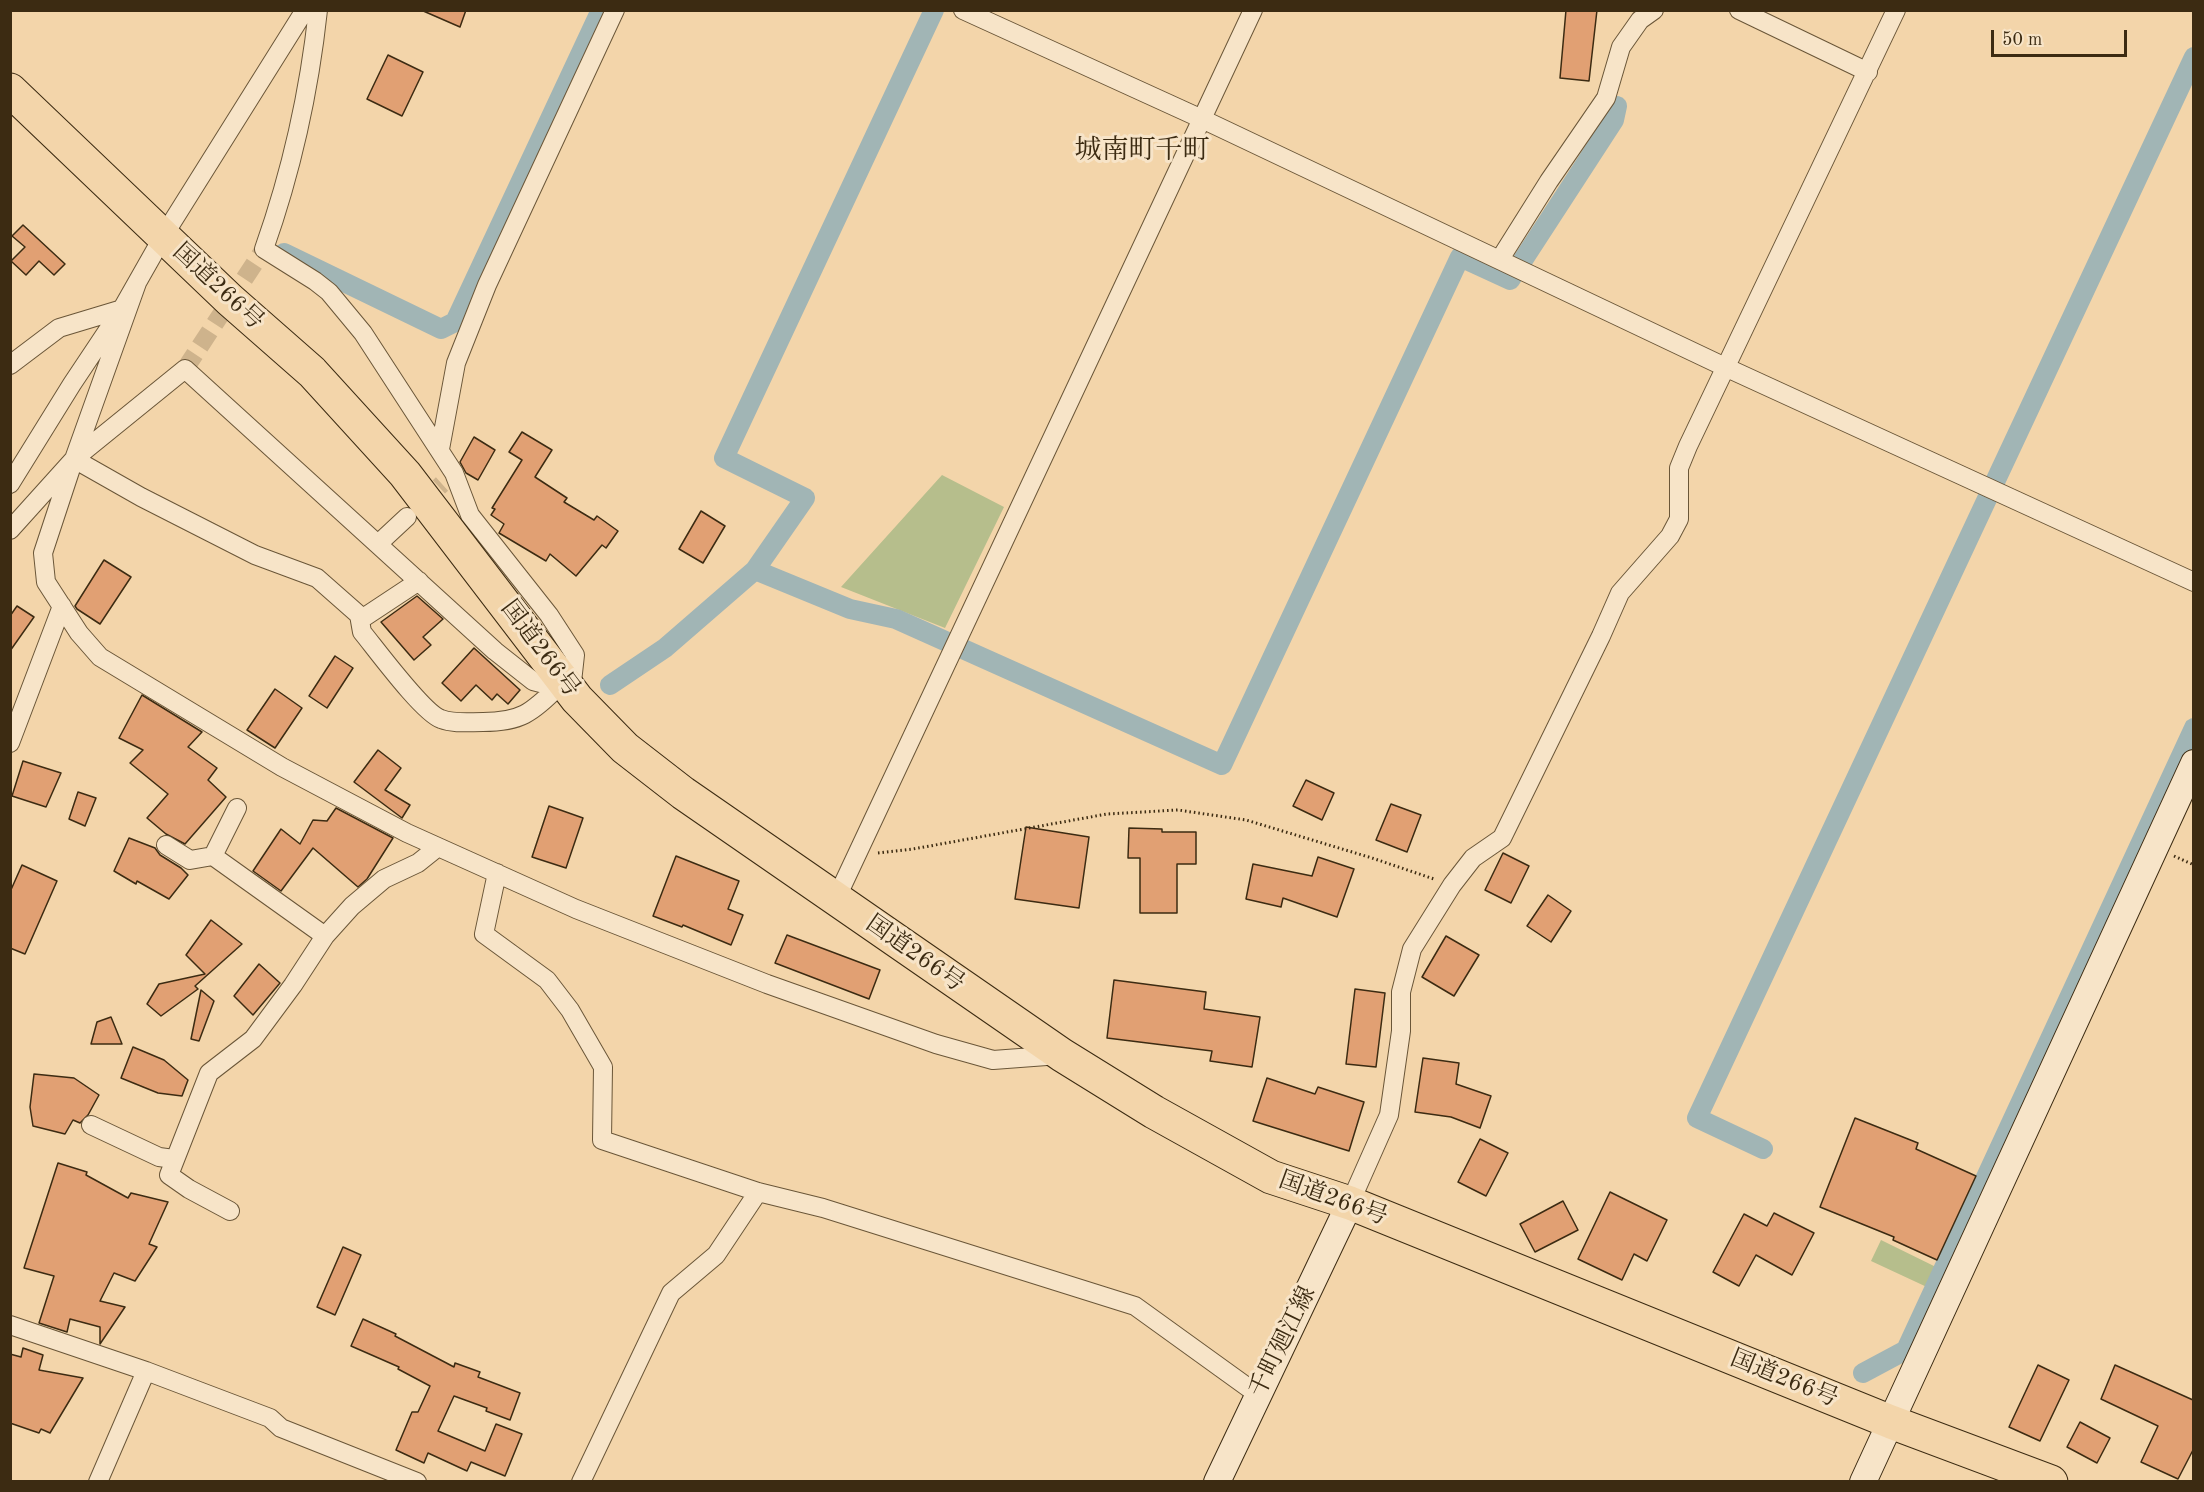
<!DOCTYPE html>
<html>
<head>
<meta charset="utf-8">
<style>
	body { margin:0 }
	#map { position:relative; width:2204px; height:1492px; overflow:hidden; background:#f3d5aa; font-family:"Old Standard TT",serif }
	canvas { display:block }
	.frame { position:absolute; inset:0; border:12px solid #3c2b12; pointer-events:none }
	.scale { position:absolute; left:1991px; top:30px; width:136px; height:27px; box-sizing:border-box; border:3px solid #3c2b12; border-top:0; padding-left:8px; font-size:18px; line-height:21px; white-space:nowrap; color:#3c2b12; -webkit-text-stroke:4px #f7e4c8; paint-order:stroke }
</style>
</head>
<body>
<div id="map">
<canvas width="2204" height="1492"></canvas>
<div class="frame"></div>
<div class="scale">50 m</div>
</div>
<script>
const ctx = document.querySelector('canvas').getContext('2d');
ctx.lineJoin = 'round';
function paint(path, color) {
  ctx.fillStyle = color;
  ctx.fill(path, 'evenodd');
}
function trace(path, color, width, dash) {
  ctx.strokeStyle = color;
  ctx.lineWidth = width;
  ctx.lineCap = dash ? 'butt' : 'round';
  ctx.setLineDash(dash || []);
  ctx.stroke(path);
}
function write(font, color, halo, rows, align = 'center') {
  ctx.font = font + ' "Old Standard TT","Noto Serif JP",serif';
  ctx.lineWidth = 6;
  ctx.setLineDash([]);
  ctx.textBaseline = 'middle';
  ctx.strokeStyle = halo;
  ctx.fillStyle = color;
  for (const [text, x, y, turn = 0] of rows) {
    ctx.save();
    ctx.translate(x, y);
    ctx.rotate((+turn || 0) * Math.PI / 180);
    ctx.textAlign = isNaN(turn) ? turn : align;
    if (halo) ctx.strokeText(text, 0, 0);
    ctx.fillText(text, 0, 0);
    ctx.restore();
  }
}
const green = new Path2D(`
	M942 475 1004 507 945 628 841 587Z
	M1881 1240 1938 1268 1929 1288 1871 1261Z`);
const canal = new Path2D(`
	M284 253 441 329 455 322 601 10
	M755 570 850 609 896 619 1222 765 1460 257 1510 280 1614 120 1617 106
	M610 685 665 648 755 570 805 498 724 458 934 10
	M1763 1149 1697 1118 2194 57
	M1863 1373 1906 1350 2194 728`);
const building = new Path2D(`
	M421 10H466L460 27Z
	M1566 10H1597L1589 81 1560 78Z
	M388 55 423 72 402 116 367 99Z
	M23 225 65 264 54 275 39 261 26 275 11 261 25 247 12 236Z
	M522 432 552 450 535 477 567 498 564 502 594 520 597 516 618 531 606 548 602 545 576 576 550 554 546 561 499 533 504 524 491 515 495 509 492 508 522 460 509 452Z
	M474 437 495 450 478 480 466 473 460 462Z
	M701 511 725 526 703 563 679 549Z
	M104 560 131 577 100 624 77 609 75 606Z
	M417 596 443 619 423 637 431 645 414 660 381 622Z
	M17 606 34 617 10 651V616Z
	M474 648 520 690 508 704 497 694 492 700 476 685 461 701 442 683Z
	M335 656 353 668 327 708 309 696Z
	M275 689 302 708 275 748 247 730Z
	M142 695 202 732 188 747 217 768 208 780 226 797 185 844 166 834 147 818 168 794 130 763 143 750 119 738Z
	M378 750 401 768 385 790 410 805 402 818 354 782Z
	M23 761 61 773 46 807 12 796Z
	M1306 780 1334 793 1322 820 1293 806Z
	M78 792 96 798 85 826 69 819Z
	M1391 804 1421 815 1407 852 1376 840Z
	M549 806 583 818 566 868 532 857Z
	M336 808 393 838 367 879 358 887 313 848 281 891 253 871 281 829 300 844 313 820 327 821Z
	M1026 827 1089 837 1079 908 1015 899Z
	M1129 828 1162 829V832H1196V864H1177V913H1140V858H1128Z
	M129 838 155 848 160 855 181 868 188 875 169 899 137 881 136 884 114 871Z
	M1503 853 1529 866 1511 903 1485 890Z
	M676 856 739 881 728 909 743 915 731 945 683 925 682 927 653 916Z
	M1318 857 1354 869 1337 917 1283 898 1281 907 1246 899 1253 864 1312 876Z
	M22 865 57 881 25 954 10 948V892Z
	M1548 895 1571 911 1551 942 1527 926Z
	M211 920 242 944 195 986 198 989 161 1016 147 1004 159 984 205 974 186 955Z
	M787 935 880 970 869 999 775 963Z
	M1446 936 1479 955 1454 996 1422 977Z
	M259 964 280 983 253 1015 234 996Z
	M1114 980 1206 992 1204 1009 1260 1017 1252 1067 1210 1061 1212 1051 1107 1038Z
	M1355 989 1385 993 1376 1067 1346 1064Z
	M201 990 214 1001 199 1041 191 1039Z
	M111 1017 122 1044H91L97 1022Z
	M133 1047 164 1060 188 1080 182 1096 158 1093 121 1078Z
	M1423 1058 1459 1063 1456 1084 1491 1096 1480 1128 1451 1117 1415 1112Z
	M34 1074 74 1078 99 1095 88 1115 80 1123 73 1120 65 1134 33 1126 30 1107Z
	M1267 1078 1315 1094 1318 1087 1364 1102 1349 1151 1253 1121Z
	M1855 1118 1918 1143 1916 1149 1976 1176 1937 1260 1893 1240 1894 1237 1820 1207Z
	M1480 1139 1508 1153 1486 1196 1458 1182Z
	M58 1163 87 1172 86 1175 128 1198 131 1193 168 1202 149 1244 157 1247 135 1281 114 1273 100 1301 125 1307 100 1344V1327L70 1319 67 1332 39 1323 54 1276 24 1268Z
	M1610 1192 1667 1220 1647 1261 1634 1254 1622 1280 1578 1259Z
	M1563 1201 1578 1230 1535 1252 1520 1224Z
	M1774 1213 1814 1233 1792 1275 1756 1255 1739 1286 1713 1272 1744 1214 1767 1226Z
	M343 1247 361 1255 335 1315 317 1307Z
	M363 1319 396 1334 395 1336 454 1367 455 1363 480 1372 478 1377 520 1393 510 1420 486 1411 487 1408 454 1396 438 1431 485 1451 496 1424 522 1434 505 1476 471 1462 467 1471 428 1453 424 1463 396 1450 412 1412H418L430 1386 398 1369 399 1367 351 1346Z
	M23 1348 43 1355 39 1370 83 1378 50 1433 41 1429 39 1433 10 1423V1354L21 1357Z
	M2038 1365 2069 1380 2040 1441 2009 1427Z
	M2115 1365 2193 1400V1450L2178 1479 2141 1462 2158 1426 2101 1399Z
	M2080 1422 2110 1438 2097 1463 2067 1447Z`);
const streetTunnel = new Path2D(`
	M185 369 264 249
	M419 505 442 484`);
const path = new Path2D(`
	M878 853 913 849 1107 814 1178 810 1246 820 1372 858 1434 879
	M2174 856 2194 865`);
const street = new Path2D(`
	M963 10 1202 119 1725 367 2194 582
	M1739 10 1868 72
	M1500 259 1549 181 1606 98 1621 47 1640 20 1654 10
	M137 283 74 459 43 553 46 582 79 633 100 657 282 767 407 833 576 909 767 984 936 1044 993 1060 1060 1055
	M10 365 59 328 122 309
	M440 449 456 363 487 285 615 10
	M74 459 141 497 255 555 317 578 359 615 362 632C376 649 423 713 441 719 454 724 469 722 483 722 521 722 531 713 558 687
	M10 484 72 384 122 309 164 235 305 10
	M10 530 74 459 185 369 495 651 533 681 571 691 575 655 549 615 470 515 454 473 363 333 329 292 315 281 264 249C292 170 309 94 318 10
	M378 544 407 517
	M360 620 419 581
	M10 743 62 606
	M237 808 213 856 325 936
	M166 845 190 860 213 856
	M497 873 484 934 547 980 570 1010 603 1067 602 1140 758 1192 823 1208 1135 1306 1257 1394
	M836 899 1253 10
	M91 1125 159 1157 174 1159
	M1350 1203 1389 1115 1401 1031V992L1412 949 1452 885 1473 858 1502 838 1601 636 1620 593 1670 536 1679 519V468L1688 446 1896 10
	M230 1211 189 1189 169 1175 209 1073 253 1039 293 985 325 936 352 906 384 879 418 863 438 847
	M10 1325 146 1371 270 1418 281 1428 417 1482
	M98 1482 146 1371
	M581 1482 671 1293 716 1255 758 1192`);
const secondary = new Path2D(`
	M1217 1482 1350 1203
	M1863 1482 2194 763`);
const highway = new Path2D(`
	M10 90 230 300 312 372 405 474 577 699 625 748 683 793 1062 1055 1154 1112 1271 1177 1350 1203 1891 1422 2051 1482`);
const streetNames = [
	["国道266号",218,287,43],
	["国道266号",540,649,53],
	["国道266号",915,954,35],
	["国道266号",1333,1199,20],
	["千町廻江線",1283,1342,-64],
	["国道266号",1784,1379,22]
];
const quarterNames = [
	["城南町千町",1142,151]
];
paint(green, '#b6be8c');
trace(canal, '#a1b5b5', 20);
paint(building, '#e1a073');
trace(building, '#3c2b12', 1.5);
trace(streetTunnel, '#ceb38c', 18, [18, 9]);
trace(street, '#6a5638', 20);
trace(secondary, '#3c2b12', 28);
trace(highway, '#3c2b12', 35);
trace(path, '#3c2b12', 3, [1.5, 3]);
trace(street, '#f7e4c8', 18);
trace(secondary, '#f7e4c8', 26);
trace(highway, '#f3d5aa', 33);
write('24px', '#3c2b12', '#f7e4c8', streetNames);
write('27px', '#3c2b12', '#f7e4c8', quarterNames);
</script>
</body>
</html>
